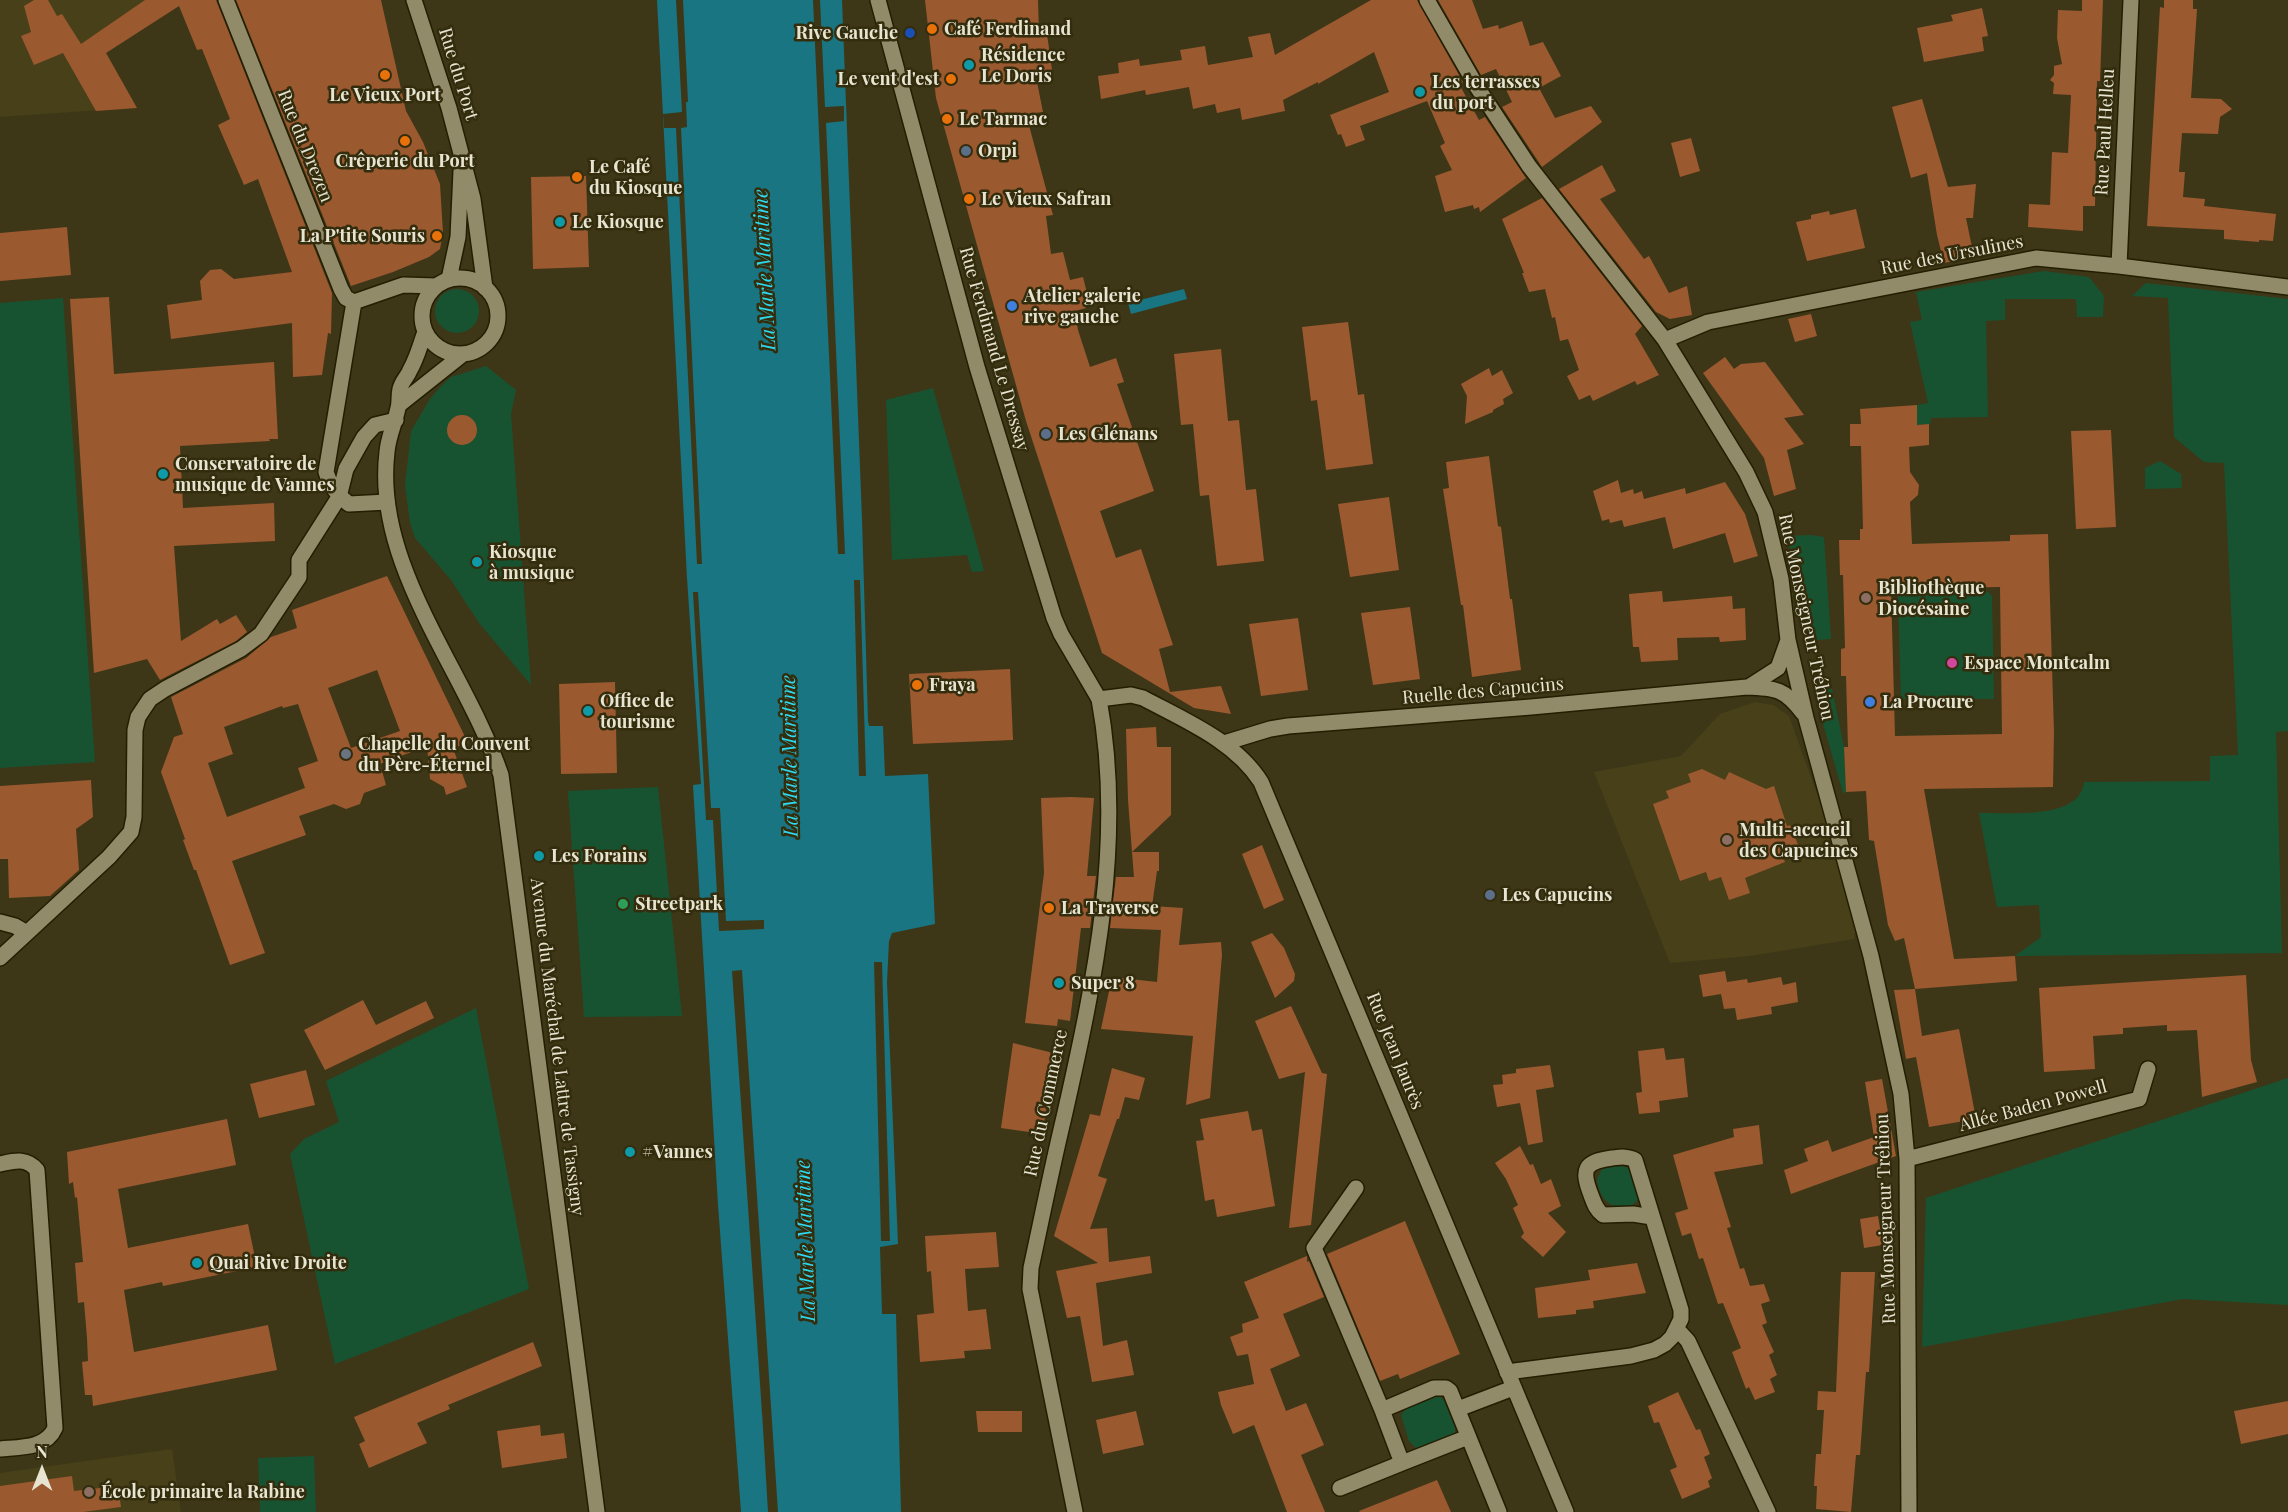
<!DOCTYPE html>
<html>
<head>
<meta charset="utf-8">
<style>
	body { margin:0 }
	#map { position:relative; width:2288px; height:1512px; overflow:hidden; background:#3d3718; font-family:"Playfair Display",serif }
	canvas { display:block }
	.north { position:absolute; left:12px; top:1440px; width:60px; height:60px; -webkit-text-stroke:4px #332d0d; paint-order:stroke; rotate:0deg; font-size:16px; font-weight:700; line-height:24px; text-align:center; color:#e7e4d2 }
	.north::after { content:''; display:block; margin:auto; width:21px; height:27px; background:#e7e4d2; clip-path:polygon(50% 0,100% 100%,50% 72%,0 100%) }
</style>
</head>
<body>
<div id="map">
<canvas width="2288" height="1512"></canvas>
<div class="north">N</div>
</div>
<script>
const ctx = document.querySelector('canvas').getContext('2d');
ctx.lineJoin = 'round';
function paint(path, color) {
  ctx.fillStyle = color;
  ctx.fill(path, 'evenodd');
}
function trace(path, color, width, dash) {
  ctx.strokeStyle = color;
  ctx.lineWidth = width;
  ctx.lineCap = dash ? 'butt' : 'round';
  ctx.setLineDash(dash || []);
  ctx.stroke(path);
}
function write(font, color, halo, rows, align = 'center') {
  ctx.font = font + ' "Playfair Display",serif';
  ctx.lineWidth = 5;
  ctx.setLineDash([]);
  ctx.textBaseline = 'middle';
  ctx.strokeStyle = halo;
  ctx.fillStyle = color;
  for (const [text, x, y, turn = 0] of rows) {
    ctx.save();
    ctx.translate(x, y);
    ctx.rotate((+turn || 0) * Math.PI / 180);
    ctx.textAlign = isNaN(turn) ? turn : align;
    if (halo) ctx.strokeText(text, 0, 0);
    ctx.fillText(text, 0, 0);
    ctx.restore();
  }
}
const built = new Path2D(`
	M0 0H188L106 53 135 104 130 108 0 117Z
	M1755 702 1773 705 1789 716 1858 907 1854 939 1750 956 1670 963 1594 772 1681 756 1720 714Z
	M172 1449 181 1512H0V1473Z`);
const green = new Path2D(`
	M2044 271 2089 277 2104 296 2103 317H2077L2076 299H2005V320L1986 321 1988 417 1931 418 1930 424 1917 425V405L1928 403 1910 322 1922 320 1916 292Z
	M2146 283 2288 299V731L2276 732 2282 953 2015 956 2041 937 2039 905 1997 907 1979 813C2008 812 2080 821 2084 782L2210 781V756L2238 755 2224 463 2204 462 2174 437 2168 298 2132 296Z
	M435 311a22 22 0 1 1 44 0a22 22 0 1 1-44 0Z
	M63 298 95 762 0 768V303Z
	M486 366 516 390 511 414 531 685 479 623 451 580 415 538 410 523 405 486 411 431 430 399 441 386 451 377Z
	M933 388 984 571 972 572 967 555 892 560 886 400Z
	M2160 461 2181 474 2182 488 2145 489V468Z
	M1811 535 1824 537 1831 639 1805 641 1791 551 1786 536Z
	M1987 591 1992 596 1994 699H1901L1898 596 1901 592Z
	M1813 689H1832L1844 747 1846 792 1843 793Z
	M658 787 682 1016 584 1017 568 791Z
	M476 1008 529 1289 335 1364 290 1154 304 1139 339 1122 326 1081Z
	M2288 1078V1305L2183 1299 1922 1347 1926 1198Z
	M1620 1165C1629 1167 1632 1171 1635 1180 1636 1184 1639 1190 1639 1194 1639 1212 1600 1216 1597 1179L1602 1169Z
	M1439 1396C1450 1403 1456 1419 1455 1432 1445 1441 1430 1445 1416 1448L1409 1441 1401 1415 1406 1409Z
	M314 1456 316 1512H260L258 1458Z`);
const water = new Path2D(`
	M657 0H842L862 519 868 721 869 726H883L885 776 928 774 935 924 892 933 889 941 887 982 898 1244 880 1247 882 1314H896L901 1512H741L718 1205 693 785 701 784 687 578Z
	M1184 289 1187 299 1131 314 1128 303Z`);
const pier = new Path2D(`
	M676 0H683L688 102H686L687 127 681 128 702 564H697L676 128H664L663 114 682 112Z
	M813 0H820L825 107 844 106V121L826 123 845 554H838Z
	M854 580H860L866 776H859Z
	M693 592H698L711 808H720L726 921 764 920V929L719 931 713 820H706Z
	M874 962H882L890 1241H881Z
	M742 970 778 1512H768L763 1428 732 971Z`);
const building = new Path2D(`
	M34 0H48L57 16 62 14 81 44 145 0H216L332 293 331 334 328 333 322 375 293 377 292 323 171 339 167 305 202 300 200 281 210 270 221 269 234 279 292 272 258 179 244 185 218 125 230 119 202 49 197 50 179 6 106 53 137 108 96 111 63 53 34 65 21 36 31 32 24 6Z
	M236 0H381L406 111 423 142 440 184 443 233 440 249 429 257 393 272 351 286Z
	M925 0H1038L1039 34H1047L1052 70 1035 72 1043 112 1026 114 1053 215 1046 216 1051 254 1063 252 1070 280 1083 277 1088 297 1084 298 1086 308 1075 311 1078 330 1090 367 1116 358 1124 382 1117 384 1154 491 1100 511 1116 558 1141 549 1173 645 1159 649 1170 692 1221 686 1231 714 1194 708 1102 653 1026 421 936 98Z
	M1371 0H1417L1463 82 1459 84 1479 120 1485 117 1526 178 1480 212 1479 207 1474 209 1473 205 1445 212 1435 176 1452 170 1440 146 1445 143 1427 101 1360 126 1365 140 1346 147 1341 134 1338 135 1330 115 1389 92 1374 52 1318 84V82L1283 100 1285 111 1242 120 1240 108 1217 113 1215 104 1193 109 1189 87 1146 95 1145 90 1101 99 1098 76 1119 73 1118 63 1139 59 1140 66 1182 60 1180 50 1205 46 1208 65 1253 57 1248 37 1270 33 1275 55Z
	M1438 0H1472L1483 29 1498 25 1499 29 1522 21 1530 46 1543 42 1561 76 1539 88 1555 118 1591 106 1602 122 1542 167 1502 107 1512 102 1496 69 1481 75Z
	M2082 0H2103L2100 81H2097L2095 206H2083V231L2028 227 2029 204 2050 205 2052 152 2068 153 2071 95 2053 94 2054 83 2050 80 2054 75V66L2062 64 2057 38 2058 10 2082 11Z
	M2164 0H2193V9H2197L2191 98 2221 99 2232 109 2220 117 2218 134 2182 133 2179 172H2185L2183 197 2205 199 2204 206 2276 214 2273 241 2259 240V242L2224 239V230L2147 226 2160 7 2164 8Z
	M1982 8 1988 36 1982 37 1984 51 1924 62 1917 28 1953 21 1951 15Z
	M1922 99 1948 187 1976 184 1973 218H1966L1974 257 1944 263 1937 235 1927 173 1911 178 1892 107Z
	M1691 138 1700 171 1680 177 1671 143Z
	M1602 165 1616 191 1600 199 1644 259 1649 256 1669 293 1687 286 1692 315 1670 319 1656 312 1559 189Z
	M586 176 589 267 533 269 531 177Z
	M1542 198 1642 326 1635 334 1659 375 1637 385 1635 381 1593 401 1590 395 1579 400 1567 376 1579 370 1568 339 1560 341 1555 317 1552 318 1545 289 1529 292 1522 273H1524L1502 219Z
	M1856 209 1865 248 1807 261 1796 222 1811 219V215L1829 211 1830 215Z
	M67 227 71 275 0 281V233Z
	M109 297 114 374 274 362 278 439H269L270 441 180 446 183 508 274 503 275 541 174 546 181 641 217 619 220 624 236 615 247 632 236 641 160 680 147 659 94 673 70 299Z
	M1811 314 1817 336 1795 342 1788 319Z
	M1348 322 1358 395 1364 394 1373 464 1326 470 1317 400 1311 401 1302 327Z
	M1221 349 1228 421 1239 420 1246 490 1256 489 1264 561 1217 566 1209 495 1200 496 1193 424 1181 425 1174 354Z
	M1725 357 1734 369 1741 364 1765 362 1804 415 1784 418 1804 444 1787 450 1796 489 1774 496 1764 458 1703 373Z
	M1489 368 1492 376 1502 370 1513 393 1503 399 1504 404 1493 410V412L1465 424 1467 396 1461 384Z
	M1917 405V425L1929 424V445L1909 447 1910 472 1919 485 1918 495 1910 502 1912 544 2010 541V535L2048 534 2054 732 2053 787 1924 789 1954 959 2015 956 2017 981 1915 989 1904 938 1895 941 1888 925 1874 841 1869 840 1866 791 1846 792 1844 747H1848L1846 676H1841V649L1845 648 1843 575H1840L1839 540H1860V529H1863L1861 446H1850V424H1861L1860 409ZM2000 587 2002 734 1895 736 1891 589Z
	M447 430a15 15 0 1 1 30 0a15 15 0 1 1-30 0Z
	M2111 430 2116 527 2076 529 2071 431Z
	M1489 456 1498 526 1501 527 1510 599H1512L1521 670 1472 677 1463 605H1461L1443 489 1449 488 1446 462Z
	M1618 480 1621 493 1633 489 1634 494 1642 491 1644 499 1685 488 1686 494 1725 482 1745 514 1758 556 1734 563 1725 533 1673 549 1665 517 1624 527 1622 520 1610 523 1609 519 1602 521 1593 491Z
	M1389 497 1399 570 1350 577 1338 504Z
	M387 576 468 743 453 748 467 787 446 795 444 787 430 779 427 746 380 764 386 785 364 793 360 804 346 809 334 804 299 816 306 835 232 861 265 953 230 965 196 870H194L183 840 185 839 161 772 174 737 183 734 171 697 246 658 271 637 297 628 292 610ZM377 670 400 731 351 748 328 688ZM298 704 318 761 298 768 305 788 227 817 208 763 233 754 224 727 282 706 283 708Z
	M1662 591 1663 602 1732 596 1733 609 1745 608 1746 640 1720 642 1719 637 1677 638 1678 660 1641 662 1639 647H1633L1629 594Z
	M1410 607 1420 679 1373 685 1361 613Z
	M1298 618 1308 690 1261 696 1249 624Z
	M1010 669 1013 740 913 744 909 674Z
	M615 682 617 773 561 774 559 684Z
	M1156 727 1157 747H1171V815L1132 852 1128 800 1126 729Z
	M1702 769 1725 780 1729 772 1766 789 1774 786 1787 826 1790 825 1799 847 1781 853 1785 862 1745 878 1750 893 1729 900 1721 877 1709 881 1706 872 1680 881 1653 804 1669 798 1666 791 1691 782 1688 774Z
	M91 780 93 817 76 829 79 870 50 896 9 898 8 859H0V786Z
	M1071 797 1094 798 1087 876H1096L1090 928H1081L1070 1021 1058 1019 1057 1026 1025 1023 1044 873 1041 798Z
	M1262 845 1284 900 1264 909 1242 854Z
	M1132 852H1159V871H1157L1152 906 1183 908 1179 945 1221 942 1222 955 1210 1098 1186 1105 1193 1036 1101 1029 1112 977 1157 982 1161 930 1110 928 1116 877H1134Z
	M1272 933 1284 948 1295 974 1294 981 1275 998 1251 942Z
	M1725 971 1727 982 1747 979 1748 983 1781 977 1783 985 1796 982 1798 1002 1771 1007 1772 1014 1737 1020 1735 1008 1724 1009 1721 994 1703 997 1699 975Z
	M2246 975 2251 1060 2257 1082 2202 1097 2197 1030 2167 1031V1025L2123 1028V1034L2093 1036 2095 1069 2044 1072 2039 988Z
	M1915 989 1922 1036 1959 1029 1976 1119 1929 1127 1916 1057 1906 1059 1894 990Z
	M363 1000 376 1025 426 1001 434 1018 325 1070 304 1030Z
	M1291 1006 1322 1073 1327 1074 1311 1225 1289 1228 1305 1072 1279 1079 1255 1021Z
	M1013 1043 1053 1053 1043 1134 1001 1128Z
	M1664 1048 1666 1060 1684 1058 1688 1097 1659 1101 1660 1112 1639 1114 1636 1093 1642 1092 1638 1051Z
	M1550 1065 1554 1087 1536 1090 1543 1142 1528 1145 1520 1103 1497 1107 1493 1085 1503 1084 1502 1075 1516 1073V1069Z
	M1112 1068 1145 1078 1139 1100 1125 1097 1119 1119H1117L1098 1176 1107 1179 1090 1229 1107 1228 1109 1262 1150 1256 1152 1273 1096 1283 1103 1346 1127 1340 1134 1375 1092 1382 1080 1316 1067 1318 1056 1271 1098 1263 1054 1236 1090 1114 1100 1116Z
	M306 1070 315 1105 259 1118 250 1084Z
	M1882 1079 1896 1156 1791 1194 1784 1170 1808 1161 1804 1149 1828 1140 1832 1152 1874 1137 1865 1082Z
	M1248 1111 1252 1131 1262 1129 1275 1206 1217 1217 1214 1199 1205 1201 1196 1141 1204 1140 1200 1119Z
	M227 1119 236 1165 118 1189 128 1248 248 1224 257 1267 163 1286 162 1282 124 1290 134 1352 268 1325 277 1370 93 1406 92 1395H85L82 1362 88 1361 87 1338 84 1302 78 1303 75 1263 83 1262 77 1197 75 1198 73 1182 69 1184 67 1152Z
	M1759 1125 1763 1164 1714 1172 1731 1227 1727 1228 1740 1269 1744 1268 1750 1286 1764 1284 1770 1301 1761 1304 1767 1323 1762 1325 1774 1352 1769 1355 1777 1375 1770 1379 1775 1392 1755 1400 1749 1387 1746 1389 1732 1352 1741 1348 1723 1303 1718 1304 1703 1258 1699 1259 1691 1233 1682 1236 1675 1213 1688 1209 1673 1155 1734 1137 1733 1129Z
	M1520 1146 1530 1165 1533 1164 1541 1184 1551 1179 1561 1206 1548 1213 1566 1232 1543 1257 1521 1237 1524 1233 1513 1208 1518 1205 1506 1179 1495 1163Z
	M1878 1216 1883 1245 1864 1248 1860 1219Z
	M1405 1221 1460 1354 1400 1379 1398 1374 1380 1381 1327 1254Z
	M996 1232 999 1267 965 1269 968 1311 986 1309 991 1349 964 1351 965 1358 920 1362 917 1315 934 1313 931 1271 927 1272 925 1236Z
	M1307 1256V1262L1309 1261 1324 1297 1283 1314 1300 1356 1270 1369 1286 1411 1306 1403 1324 1445 1301 1455 1325 1512H1287L1254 1425 1233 1434 1221 1405 1218 1392 1254 1384 1248 1354 1237 1356 1230 1337 1243 1332 1242 1324 1259 1318 1244 1282Z
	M1637 1263 1646 1293 1593 1301 1594 1308 1576 1310V1314L1538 1318 1535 1288 1590 1280 1588 1270Z
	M1841 1272H1875L1869 1372H1866L1860 1455H1856L1851 1512 1816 1509 1817 1486H1814L1816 1454H1821L1824 1410H1817L1818 1391 1836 1392Z
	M533 1342 542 1366 448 1405 450 1409 417 1423 427 1443 369 1468 359 1444 365 1441 354 1417Z
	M1678 1392 1696 1430 1700 1429 1710 1454 1704 1457 1712 1478 1708 1481 1710 1487 1682 1499 1670 1470 1677 1467 1659 1422 1654 1423 1648 1406Z
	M2288 1401V1434L2241 1444 2234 1411Z
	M976 1411H1022V1432H978Z
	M1136 1411 1144 1445 1103 1454 1096 1420Z
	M540 1425 541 1436 564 1433 567 1458 502 1468 497 1431Z
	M72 1476 74 1491 118 1486 121 1507 83 1512H0V1486Z
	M1437 1480 1451 1512H1360L1359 1511Z`);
const minor = new Path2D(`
	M226 0 341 289 346 298 354 302
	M1427 0 1477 87 1529 166 1665 340 1746 472 1765 512 1781 579 1788 640 1806 718 1871 956 1901 1094 1907 1159 1909 1512
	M2119 266 2131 0
	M1665 340 1708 322 2036 258 2119 266 2288 287
	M387 502 349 504C337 495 330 486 326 472L354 302 403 285 436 286
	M1750 686 1778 668 1788 640
	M1224 743 1270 729 1288 726 1531 707 1747 687C1776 688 1785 689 1803 713
	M0 922 15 926 27 933
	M0 958 109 857 131 832 134 817 135 730 138 717 150 699 165 689 241 649 261 634 299 577V560L339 497 346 469 364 437 375 425 396 420
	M1907 1159 2139 1099 2148 1069
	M0 1164C14 1161 26 1157 37 1170L55 1428C46 1449 19 1447 0 1449
	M1356 1188 1314 1248 1382 1410
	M1677 1329 1688 1341 1768 1512
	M1507 1372 1631 1356 1654 1350 1665 1344 1672 1337 1681 1319V1310L1635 1160C1628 1156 1621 1157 1612 1158 1584 1162 1581 1169 1591 1195 1594 1203 1596 1210 1603 1215L1633 1214 1652 1217
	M1458 1409 1513 1388
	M1468 1437 1402 1463 1382 1410 1434 1388H1446L1450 1391 1499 1512
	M1340 1488 1402 1463`);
const tertiary = new Path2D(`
	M1075 1512 1030 1289 1031 1268C1042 1217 1052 1167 1064 1117 1095 980 1125 839 1099 699`);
const secondary = new Path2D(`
	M414 0 449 108 473 199 485 288
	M878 0 977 367 1054 618 1061 634 1099 699 1131 695 1143 698C1184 720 1235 741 1261 782L1566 1512
	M422 316a38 38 0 1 1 76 0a38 38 0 1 1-76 0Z
	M449 279 458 237 461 171
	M425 332C420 345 417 358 410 370 408 376 403 380 401 386 398 392 400 401 398 408 395 423 388 437 387 452 373 566 466 671 501 775L597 1512
	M399 405 462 355`);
const markers = [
	[932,29,6,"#e8710a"],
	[910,33,6,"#1a4fb4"],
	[969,65,6,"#0f9aa8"],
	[385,75,6,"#e8710a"],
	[951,79,6,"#e8710a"],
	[1420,92,6,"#0f9aa8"],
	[947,119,6,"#e8710a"],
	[405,141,6,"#e8710a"],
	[966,151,6,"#5c6f8a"],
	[577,177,6,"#e8710a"],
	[969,199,6,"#e8710a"],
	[560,222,6,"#0f9aa8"],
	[437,236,6,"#e8710a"],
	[1012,306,6,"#3f7fe0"],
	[1046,434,6,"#5c6f8a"],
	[163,474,6,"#0f9aa8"],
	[477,562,6,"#0f9aa8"],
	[1866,598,6,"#8d6e63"],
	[1952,663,6,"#d1479c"],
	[917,685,6,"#e8710a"],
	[1870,702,6,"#3f7fe0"],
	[588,711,6,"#0f9aa8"],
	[346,754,6,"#6b7280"],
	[1727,840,6,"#8d6e63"],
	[539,856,6,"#0f9aa8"],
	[1490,895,6,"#5c6f8a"],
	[623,904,6,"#2e9e5b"],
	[1049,908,6,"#e8710a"],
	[1059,983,6,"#0f9aa8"],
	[630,1152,6,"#0f9aa8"],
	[197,1263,6,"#0f9aa8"],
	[89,1492,6,"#8d6e63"]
];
const poiNames = [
	["Café Ferdinand",944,29],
	["Rive Gauche",898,33,"right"],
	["Résidence",981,55],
	["Le Doris",981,76],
	["Le vent d'est",939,79,"right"],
	["Les terrasses",1432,82],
	["du port",1432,103],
	["Le Vieux Port",385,95,"center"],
	["Le Tarmac",959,119],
	["Orpi",978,151],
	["Crêperie du Port",405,161,"center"],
	["Le Café",589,167],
	["du Kiosque",589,188],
	["Le Vieux Safran",981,199],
	["Le Kiosque",572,222],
	["La P'tite Souris",425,236,"right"],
	["Atelier galerie",1024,296],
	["rive gauche",1024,317],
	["Les Glénans",1058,434],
	["Conservatoire de",175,464],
	["musique de Vannes",175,485],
	["Kiosque",489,552],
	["à musique",489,573],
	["Bibliothèque",1878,588],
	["Diocésaine",1878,609],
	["Espace Montcalm",1964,663],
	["Fraya",929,685],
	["Office de",600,701],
	["tourisme",600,722],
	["La Procure",1882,702],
	["Chapelle du Couvent",358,744],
	["du Père-Éternel",358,765],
	["Multi-accueil",1739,830],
	["des Capucines",1739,851],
	["Les Forains",551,856],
	["Les Capucins",1502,895],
	["Streetpark",635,904],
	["La Traverse",1061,908],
	["Super 8",1071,983],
	["#Vannes",642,1152],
	["Quai Rive Droite",209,1263],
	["École primaire la Rabine",101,1492]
];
const streetNames = [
	["Rue du Port",458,74,73],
	["Rue Paul Helleu",2105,132,-87],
	["Rue du Drezen",305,146,68],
	["Rue des Ursulines",1952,255,-11],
	["Rue Ferdinand Le Dressay",994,349,74],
	["Rue Monseigneur Tréhiou",1806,617,78],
	["Ruelle des Capucins",1483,691,-5],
	["Avenue du Maréchal de Lattre de Tassigny",557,1047,83],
	["Rue Jean Jaurès",1395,1051,68],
	["Rue du Commerce",1046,1103,-78],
	["Allée Baden Powell",2033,1106,-15],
	["Rue Monseigneur Tréhiou",1886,1219,-92]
];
const waterNames = [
	["La Marle Maritime",765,270,-93],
	["La Marle Maritime",790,756,-91],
	["La Marle Maritime",806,1241,-92]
];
paint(built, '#484019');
paint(green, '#185331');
paint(water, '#197581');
paint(pier, '#3d3718');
paint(building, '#9b5930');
trace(minor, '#241e00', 18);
trace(tertiary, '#241e00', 18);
trace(secondary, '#241e00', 18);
trace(minor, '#928b6a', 15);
trace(tertiary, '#928b6a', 15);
trace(secondary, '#928b6a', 15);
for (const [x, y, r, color] of markers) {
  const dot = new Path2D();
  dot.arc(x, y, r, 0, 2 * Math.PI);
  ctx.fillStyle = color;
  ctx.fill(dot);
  trace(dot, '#332d0d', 2);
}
write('bold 18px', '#e7e4d2', '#332d0d', poiNames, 'left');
write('18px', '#e7e4d2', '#332d0d', streetNames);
write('italic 20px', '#2edaf1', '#332d0d', waterNames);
</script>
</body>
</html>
